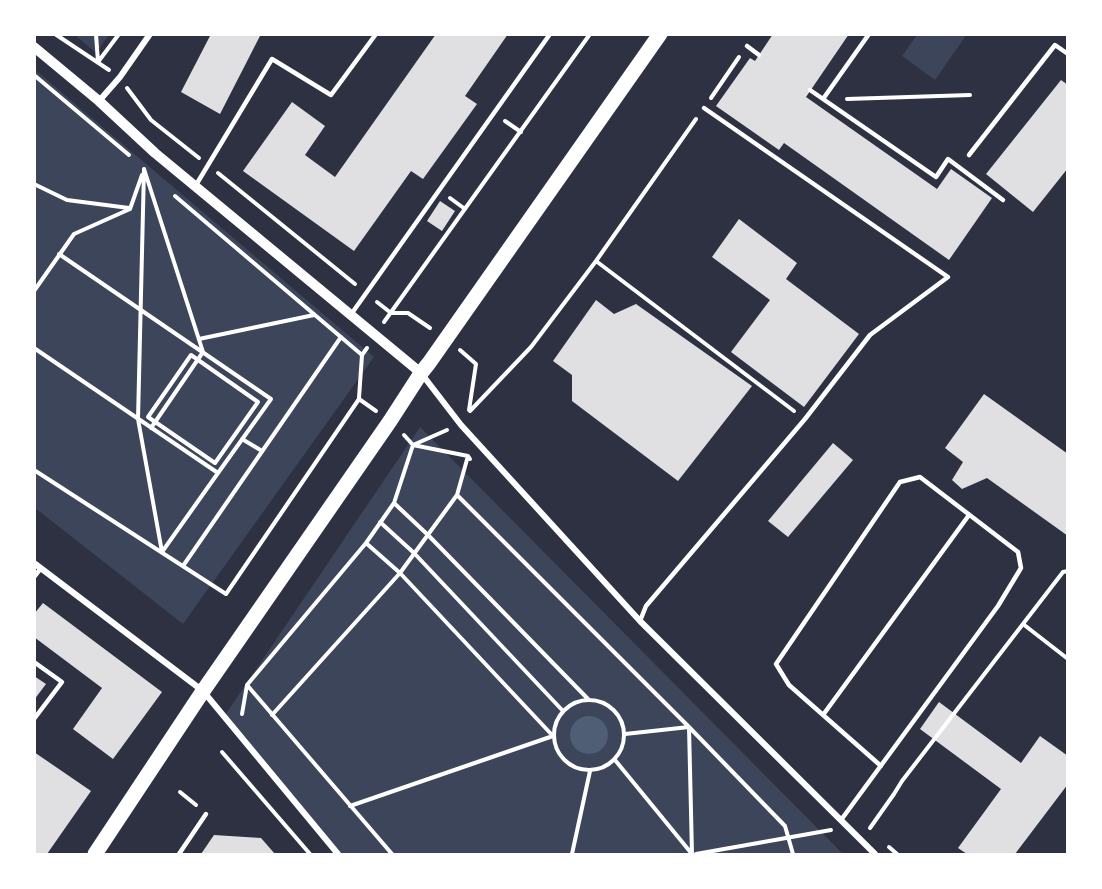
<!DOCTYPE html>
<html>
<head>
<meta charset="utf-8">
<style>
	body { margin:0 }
	#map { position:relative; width:1102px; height:889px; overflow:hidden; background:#2d3142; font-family:"Alegreya Sans",sans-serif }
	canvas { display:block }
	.frame { position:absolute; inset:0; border:36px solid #fff; pointer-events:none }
</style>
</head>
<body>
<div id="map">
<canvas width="1102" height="889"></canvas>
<div class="frame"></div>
</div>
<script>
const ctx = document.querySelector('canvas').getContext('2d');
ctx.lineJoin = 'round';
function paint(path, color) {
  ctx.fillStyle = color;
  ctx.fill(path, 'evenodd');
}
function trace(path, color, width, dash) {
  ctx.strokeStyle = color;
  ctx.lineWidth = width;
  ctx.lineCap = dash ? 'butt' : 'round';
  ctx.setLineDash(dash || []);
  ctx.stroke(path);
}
const green = new Path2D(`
	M75 35H109L96 53Z
	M962 35 965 37 935 80 902 56 917 35Z
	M34 69 374 357 183 624 35 508Z
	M420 427 843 854H337L223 718Z`);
const water = new Path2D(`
	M570 735a19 19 0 1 1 38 0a19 19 0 1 1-38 0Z`);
const building = new Path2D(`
	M211 34H261L220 114 181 92Z
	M436 34H508L465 96 477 104 423 179 411 171 354 251 243 171 292 102 325 126 305 155 335 177Z
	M773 34H849L806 97 937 189 951 169 992 198 949 260 784 143 779 150 716 106 750 58 755 61Z
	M1061 80 1068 85V168L1033 212 986 174Z
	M440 201 455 211 442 231 427 221Z
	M739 219 797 263 786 279 859 334 804 407 731 352 770 300 712 257Z
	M596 300 614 314 636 304 752 386 678 481 572 401V375L553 361Z
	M984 394 1068 454V536L987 478 962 489 952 480 963 462 945 448Z
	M833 443 853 460 788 537 768 521Z
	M43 603 162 692 113 759 73 729 102 688 34 637V614Z
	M34 676 46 684 34 700Z
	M939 702 1021 763 1040 736 1068 756V784L1015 854H967L958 848 1001 789 920 729Z
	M34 752 91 791 47 854H34Z
	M214 835 261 838 275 854H201Z`);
const path = new Path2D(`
	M55 34 109 70
	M96 34 98 62
	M98 62 119 34
	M34 75 129 155
	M127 88 151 120 199 158
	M711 98 739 57
	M847 99 970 95
	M505 121 521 132
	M218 173 355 284
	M34 184 67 200 129 208
	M175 196 362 355
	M450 198 465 209
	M596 261 794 411
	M34 291 74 234 130 209 142 175
	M377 302 391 313H408L430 328
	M384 322 590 34
	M199 339 314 315
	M34 348 218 473 271 399 59 254
	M460 350 476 364 469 410
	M191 355 258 402 215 463 148 417Z
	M359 398 362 355 367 348
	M470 411 531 347 596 261 696 119
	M151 428 203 352 144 169 138 419 162 552 218 473
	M242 439 262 451
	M413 445 468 456 470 459
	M413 445 447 430
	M34 470 226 594 359 399 376 411
	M457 495 689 727 785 826 793 854
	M394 503 428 535 588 699
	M380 522 414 553 563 711
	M183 566 341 337
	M1023 624 1068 659
	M247 685 392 854
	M554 735a35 35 0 1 1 70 0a35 35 0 1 1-70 0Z
	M242 714 247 685 366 543 394 503 413 445 404 435
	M272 715 400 573 457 495 468 456
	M625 734 689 727 692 854
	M222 752 310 854
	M615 760 692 854
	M180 792 196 805
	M350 806 553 736 400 573 366 543
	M870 828 894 794 902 781 1063 572 1068 571
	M889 847 897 854
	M572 854 590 771
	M696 854 831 830`);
const service = new Path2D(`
	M869 34 823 99 936 177 948 159 1003 200
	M747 46 759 55
	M810 90 823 99
	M969 155 1055 45 1068 54
	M196 185 272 59 331 95 376 34
	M352 313 550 34
	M34 577 41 568
	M640 621 646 606 805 419 870 335 948 277 704 108
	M34 662 62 682 34 719
	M823 715 969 515
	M841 820 998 606 1021 568 1018 552 920 477 900 482 776 664 789 685 881 766
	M179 854 206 814`);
const minor = new Path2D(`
	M99 101 120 77 150 34
	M421 373 461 425 640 621 875 854
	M34 563 203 691 338 854`);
const tertiary = new Path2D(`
	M34 47 99 101 155 153 421 373`);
const primary = new Path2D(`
	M95 854 203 691 390 421 421 373 429 363 660 34`);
paint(green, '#3c4559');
paint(water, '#4f5d75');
paint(building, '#e0e0e3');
trace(path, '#fff', 4);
trace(service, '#fff', 4.5);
trace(minor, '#fff', 6);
trace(tertiary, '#fff', 10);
trace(primary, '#fff', 15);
</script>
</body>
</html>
